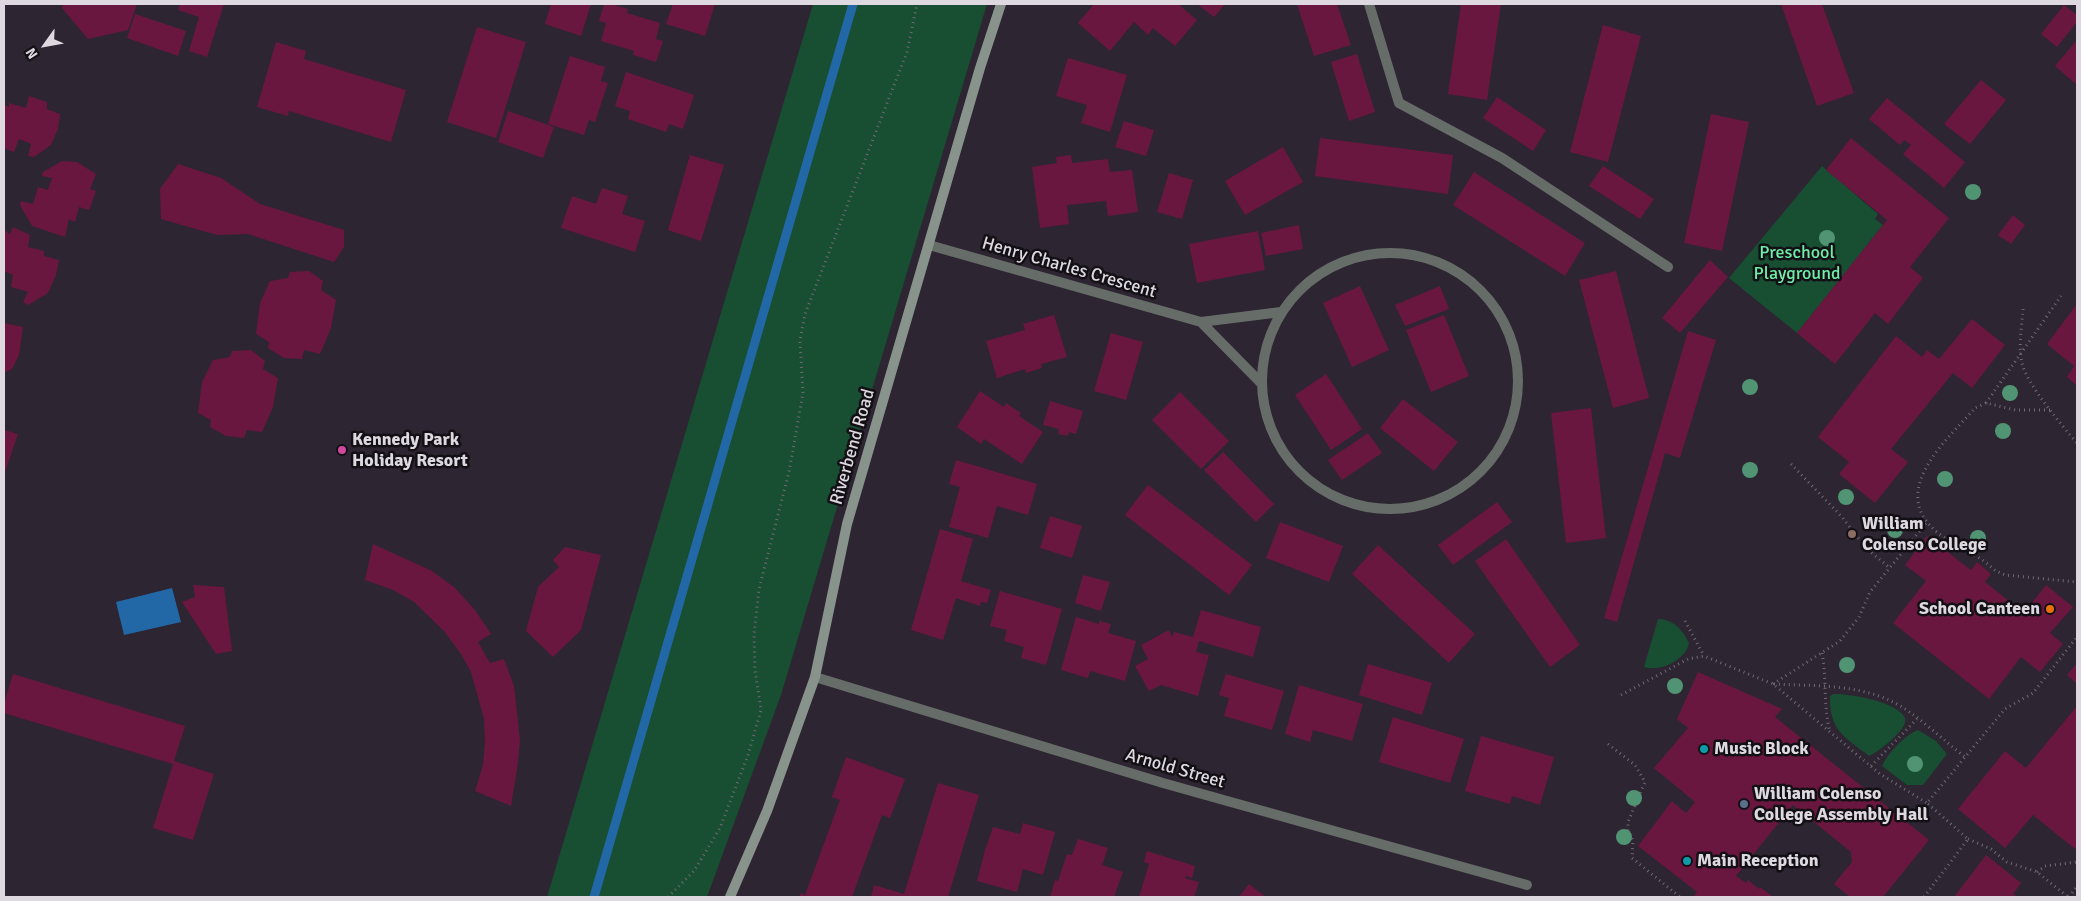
<!DOCTYPE html>
<html>
<head>
<meta charset="utf-8">
<style>
	body { margin:0 }
	#map { position:relative; width:2081px; height:901px; overflow:hidden; background:#2d2531; font-family:Signika,sans-serif }
	canvas { display:block }
	.frame { position:absolute; inset:0; border:5px solid #ded9e1; pointer-events:none }
	.north { position:absolute; left:20px; top:20px; width:50px; height:50px; -webkit-text-stroke:4px #131015; paint-order:stroke; rotate:238deg; font-size:14px; font-weight:700; line-height:20px; text-align:center; color:#ded9e1 }
	.north::after { content:''; display:block; margin:auto; width:18px; height:22px; background:#ded9e1; clip-path:polygon(50% 0,100% 100%,50% 72%,0 100%) }
</style>
</head>
<body>
<div id="map">
<canvas width="2081" height="901"></canvas>
<div class="frame"></div>
<div class="north">N</div>
</div>
<script>
const ctx = document.querySelector('canvas').getContext('2d');
ctx.lineJoin = 'round';
function paint(path, color) {
  ctx.fillStyle = color;
  ctx.fill(path, 'evenodd');
}
function trace(path, color, width, dash) {
  ctx.strokeStyle = color;
  ctx.lineWidth = width;
  ctx.lineCap = dash ? 'butt' : 'round';
  ctx.setLineDash(dash || []);
  ctx.stroke(path);
}
function write(font, color, halo, rows, align = 'center') {
  ctx.font = font + ' Signika,sans-serif';
  ctx.lineWidth = 5;
  ctx.setLineDash([]);
  ctx.textBaseline = 'middle';
  ctx.strokeStyle = halo;
  ctx.fillStyle = color;
  for (const [text, x, y, turn = 0] of rows) {
    ctx.save();
    ctx.translate(x, y);
    ctx.rotate((+turn || 0) * Math.PI / 180);
    ctx.textAlign = isNaN(turn) ? turn : align;
    if (halo) ctx.strokeText(text, 0, 0);
    ctx.fillText(text, 0, 0);
    ctx.restore();
  }
}
const green = new Path2D(`
	M813 4H987L781 695 707 897H547Z
	M1822 166 1878 214 1875 219 1883 225 1797 333 1729 278Z
	M1658 619C1673 619 1683 630 1689 643 1685 661 1660 672 1644 667Z
	M1833 694C1848 693 1899 702 1905 718 1909 729 1878 752 1869 756 1845 737 1829 731 1830 696Z
	M1918 730 1936 741 1947 754 1923 785H1907L1882 766C1887 754 1906 734 1918 730Z`);
const water = new Path2D(`
	M172 588 181 622 124 635 116 602Z`);
const stream = new Path2D(`
	M594 897 853 4`);
const building = new Path2D(`
	M63 4H137L128 30 88 39 62 8Z
	M180 4H224L207 57 189 51 199 17 178 10Z
	M551 4H591L581 36 545 24Z
	M604 4H611L628 9 627 13 660 23 656 39 663 41 656 62 633 55 634 51 601 41 606 23 599 21Z
	M673 4H715L705 36 666 24Z
	M1094 4H1178L1197 20 1175 46 1153 28 1148 35 1134 22 1110 51 1078 23Z
	M1197 4H1225L1214 17Z
	M1297 4H1337L1351 45 1314 56Z
	M1461 4H1501L1487 100 1448 94Z
	M1781 4H1822L1854 93 1817 106Z
	M2064 5 2077 15V22L2057 47 2041 34Z
	M135 14 186 31 178 56 127 38Z
	M1603 25 1641 36 1608 162 1570 152Z
	M477 27 526 42 496 138 447 122Z
	M2077 40V85L2055 66Z
	M276 42 306 51 304 59 406 90 391 142 289 111 288 116 257 107Z
	M1357 54 1375 112 1349 121 1331 62Z
	M570 56 605 67 601 81 608 83 595 122 589 120 584 135 548 124Z
	M1068 58 1127 75 1110 132 1081 123 1087 105 1056 96Z
	M626 72 694 95 683 129 669 124 666 132 628 119 630 111 615 106Z
	M1981 80 2006 100 1970 144 1944 124Z
	M29 96 47 102V109L60 114 58 129 51 145 34 157 28 156 31 144 19 139 14 152 4 148V105L9 107V103L26 108Z
	M1497 97 1546 130 1533 151 1483 118Z
	M1887 98 1965 162 1944 188 1903 154 1911 145 1904 140 1900 145 1869 119Z
	M508 111 554 127 543 158 498 142Z
	M1711 114 1749 122 1722 251 1684 243Z
	M1124 121 1154 130 1146 156 1115 147Z
	M1320 138 1453 155 1448 194 1315 176Z
	M1851 138 1949 218 1910 267 1923 278 1888 324 1875 313 1835 364 1797 333 1887 220 1826 170Z
	M1283 147 1303 182 1245 215 1225 181Z
	M690 155 724 165 701 241 668 230Z
	M1071 155 1072 163 1108 159 1110 172 1132 170 1138 212 1108 216 1106 201 1067 205 1069 224 1040 228 1032 167 1057 163 1056 157Z
	M62 161 77 162 96 174 90 189 96 191 89 210 79 207 75 222 69 219 65 237 32 226 20 205 21 201 33 204 38 187 48 190 52 178 42 176 43 172Z
	M178 164 221 178 260 204 344 230V247L334 262 248 234 217 235 161 219 160 189Z
	M1603 166 1654 199 1640 219 1589 186Z
	M1474 172 1585 243 1565 276 1453 205Z
	M1169 173 1193 180 1182 219 1157 212Z
	M602 188 628 196 622 214 645 221 635 252 561 228 572 196 596 204Z
	M2013 215 2025 225 2011 244 1998 235Z
	M1299 225 1303 249 1266 256 1261 233Z
	M13 227 30 235 28 247 44 251V256L59 260 56 275 48 293 28 305 23 302 28 292 11 287 13 275 4 271V230L10 234Z
	M1258 231 1265 270 1197 283 1189 244Z
	M1710 260 1728 277 1680 333 1662 318Z
	M309 271 323 281 321 290 336 300 331 328 320 354 304 350 302 359 284 358 268 348 269 342 256 334 260 303 270 281 288 278 290 272Z
	M1616 271 1649 398 1613 408 1579 280Z
	M1360 286 1389 350 1352 367 1323 303Z
	M1440 286 1449 309 1405 326 1395 305Z
	M2077 304V386L2067 377 2074 366 2047 344Z
	M1054 315 1067 357 1041 364 1042 368 1026 373 1025 369 997 378 986 341 1025 330 1023 324Z
	M1444 315 1469 376 1431 392 1406 330Z
	M1972 319 2005 345 1972 388 1953 373 1891 449 1908 462 1875 503 1839 474 1849 462 1818 437 1896 336 1922 357 1927 350 1939 359Z
	M4 323 23 327 19 355 12 369 4 373Z
	M1688 331 1716 340 1680 458 1665 453 1617 622 1604 618Z
	M1111 333 1143 342 1126 400 1094 391Z
	M251 350 265 361 263 369 278 378 273 407 262 432 247 430 244 438 226 436 210 427 211 420 198 413 202 382 213 360 230 357 232 351Z
	M1326 374 1362 429 1331 450 1295 395Z
	M980 391 1004 407 1006 403 1021 413 1019 416 1043 432 1022 464 984 439 981 444 957 427Z
	M1180 392 1229 441 1201 469 1152 420Z
	M1403 399 1458 442 1434 471 1380 428Z
	M1050 401 1083 411 1076 434 1069 432 1068 436 1058 434 1059 429 1043 425Z
	M1591 408 1606 538 1566 543 1551 413Z
	M4 430 18 434 4 475Z
	M1368 433 1382 453 1342 480 1328 460Z
	M1223 452 1274 504 1256 522 1204 470Z
	M956 460 1037 484 1028 515 997 506 988 538 949 527 960 487 949 484Z
	M1148 485 1252 565 1229 595 1125 515Z
	M1497 502 1512 522 1453 565 1438 545Z
	M1050 516 1082 526 1072 558 1040 548Z
	M1280 522 1343 546 1329 582 1266 558Z
	M940 529 973 539 961 581 991 590 987 603 981 602 980 606 956 598 943 640 911 630Z
	M1927 536 1971 570 1977 562 1991 574 1985 582 2024 613 2046 585 2073 607 2050 633 2063 644 2040 672 2021 657 1989 699 1893 623 1926 581 1905 565Z
	M1506 539 1580 645 1550 667 1475 561Z
	M373 544 432 571 454 587 475 610 491 634 478 642 490 663 504 659 514 686 517 712 520 741 517 770 511 806 475 791 483 765 485 741 484 719 471 672 461 654 444 631 414 602 393 590 365 580Z
	M1378 545 1475 634 1449 663 1352 574Z
	M565 547 601 555 581 630 553 657 526 631 538 587 559 567 553 560Z
	M1083 575 1110 582 1101 611 1075 603Z
	M193 585 224 587 232 651 216 654 182 602 195 597Z
	M1000 591 1062 609 1046 665 1021 658 1024 647 1004 641 1007 630 990 626Z
	M1201 610 1261 627 1253 657 1199 641 1196 652 1209 655 1198 696 1161 685 1149 691 1135 666 1148 659 1141 645 1169 630 1172 637 1174 632 1193 637Z
	M1076 617 1099 624V621L1111 624 1108 633 1136 641 1125 681 1090 671 1088 678 1061 670Z
	M2077 663V684L2067 675Z
	M1368 664 1432 683 1422 715 1359 695Z
	M1698 672 1782 709 1775 717 1929 840 1883 897H1850L1834 884 1852 862 1851 852 1793 805 1736 876 1746 883 1748 880 1759 889 1760 887 1773 897H1693L1697 892 1638 846 1672 801 1686 813 1695 802 1654 768 1688 728 1677 719Z
	M13 674 185 726 174 761 214 774 193 840 153 828 173 764 4 713V704Z
	M1226 674 1284 691 1272 730 1224 716 1229 698 1219 695Z
	M1299 685 1363 704 1352 741 1313 730 1310 742 1285 734Z
	M2077 706V847L2075 849 2033 815 2005 848 1958 809 2005 751 2026 768Z
	M1393 717 1464 739 1450 783 1379 762Z
	M1481 736 1554 757 1540 805 1512 796 1510 804 1465 791Z
	M846 757 905 779 890 818 882 815 852 897H799L801 893 805 895 840 800 832 797Z
	M938 783 979 795 948 897H871L874 885 904 894Z
	M1023 823 1055 832 1043 875 1023 869 1017 892 977 881 985 850 993 827 1020 834Z
	M1078 839 1108 848 1102 865 1123 872 1114 897H1050L1055 880 1058 881 1067 854 1072 855Z
	M1147 851 1195 866 1192 878 1186 876 1185 878 1199 882 1194 897H1139L1149 864 1144 862Z
	M1986 855 2021 883 2013 894 2018 897H1954Z
	M1249 884 1266 897H1239Z`);
const path = new Path2D(`
	M2023 309C2022 326 2018 346 2022 363 2026 383 2063 427 2077 443
	M1986 403 2061 296
	M2050 410H2015L1986 403 1975 408C1951 436 1896 482 1927 522 1938 536 1958 546 1974 555 1982 559 1989 565 1996 571L2005 575 2077 582
	M1791 464 1842 517 1866 548 1890 568
	M1685 621 1704 656
	M1822 653C1827 679 1823 706 1830 732
	M1773 684 1840 641 1859 617 1870 592 1927 522
	M1774 684C1812 686 1856 684 1891 701 1915 712 1944 741 1965 757
	M1621 695 1688 659 1704 656 1773 684 1880 774 1927 803
	M1608 744 1635 765 1645 782 1628 822V832L1633 840 1632 858 1680 897
	M1871 766 1917 719
	M1968 839 1991 849 2007 862 2037 872 2068 897
	M2037 872 2045 866 2077 862
	M668 897 694 871 720 828 748 755 761 710 755 670 754 634 759 589 789 472 803 393 800 340 805 314 907 52 917 4
	M1924 897 1968 839 1927 803 2005 709 2033 693 2077 637
	M2069 897 2077 886`);
const service = new Path2D(`
	M1369 4 1399 103 1502 158 1668 267`);
const minor = new Path2D(`
	M929 245 1201 322 1281 312
	M1262 381a128 128 0 1 1 256 0a128 128 0 1 1-256 0Z
	M1201 322 1261 383
	M815 677 1163 783 1527 885`);
const secondary = new Path2D(`
	M730 897 767 811 815 677 847 524 980 68 1001 4`);
const trees = [
	[1973,192],
	[1827,238],
	[1750,387],
	[2010,393],
	[2003,431],
	[1750,470],
	[1945,479],
	[1846,497],
	[1895,530],
	[1978,538],
	[1847,665],
	[1675,686],
	[1915,764],
	[1634,798],
	[1624,837]
];
const markers = [
	[342,450,5,"#d1479c"],
	[1852,534,5,"#8d6e63"],
	[2050,609,5,"#e8710a"],
	[1704,749,5,"#0f9aa8"],
	[1744,804,5,"#5c6f8a"],
	[1687,861,5,"#0f9aa8"]
];
const parkNames = [
	["Preschool",1797,253],
	["Playground",1797,274]
];
const streetNames = [
	["Henry Charles Crescent",1069,268,16],
	["Riverbend Road",853,447,-74],
	["Arnold Street",1175,769,16]
];
const poiNames = [
	["Kennedy Park",352,440],
	["Holiday Resort",352,461],
	["William",1862,524],
	["Colenso College",1862,545],
	["School Canteen",2040,609,"right"],
	["Music Block",1714,749],
	["William Colenso",1754,794],
	["College Assembly Hall",1754,815],
	["Main Reception",1697,861]
];
paint(green, '#184e32');
paint(water, '#2268a6');
trace(stream, '#2268a6', 9);
paint(building, '#6a173f');
trace(path, '#716a74', 3, [1, 4]);
trace(service, '#666d68', 10);
trace(minor, '#666d68', 10);
trace(secondary, '#88938b', 10);
ctx.fillStyle = '#519473';
for (const [x, y] of trees) {
  ctx.beginPath();
  ctx.arc(x, y, 8, 0, 2 * Math.PI);
  ctx.fill();
}
for (const [x, y, r, color] of markers) {
  const dot = new Path2D();
  dot.arc(x, y, r, 0, 2 * Math.PI);
  ctx.fillStyle = color;
  ctx.fill(dot);
  trace(dot, '#131015', 2);
}
write('18px', '#6eeea9', '#131015', parkNames);
write('18px', '#ded9e1', '#131015', streetNames);
write('bold 18px', '#ded9e1', '#131015', poiNames, 'left');
</script>
</body>
</html>
